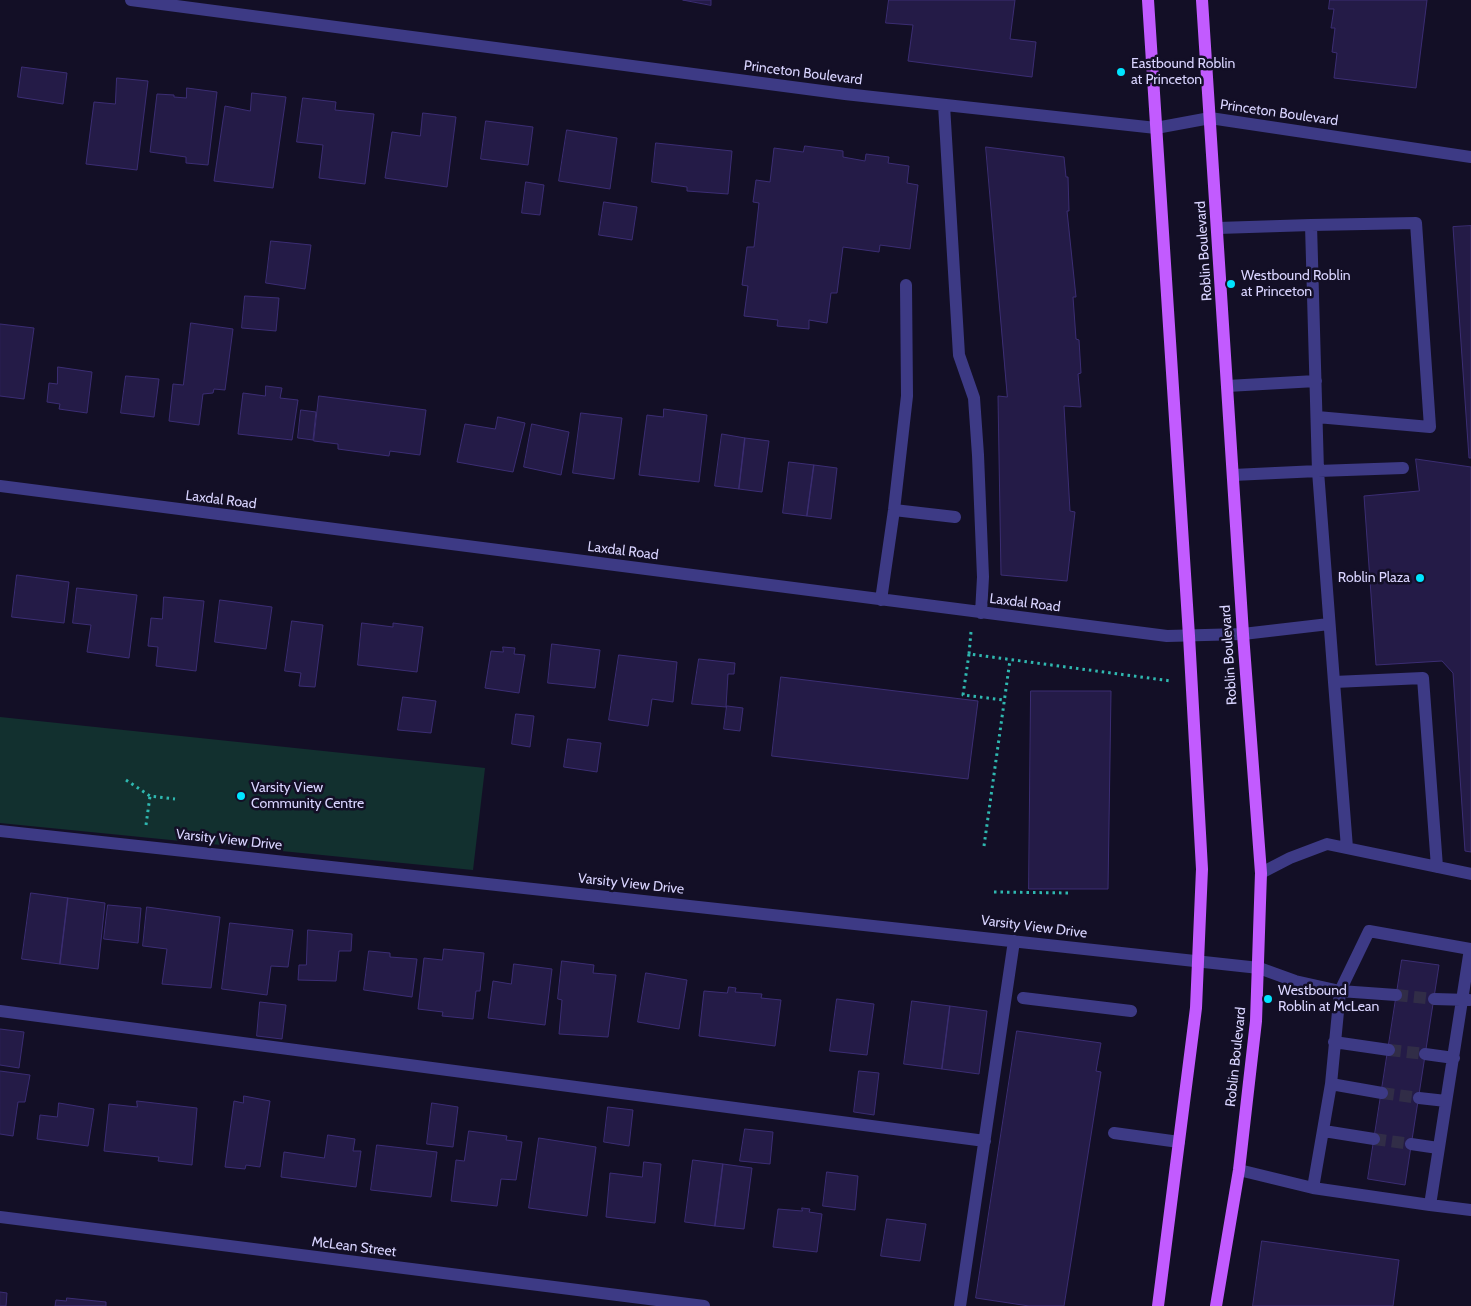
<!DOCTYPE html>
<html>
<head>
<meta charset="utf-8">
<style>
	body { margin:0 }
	canvas { display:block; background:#130f26 }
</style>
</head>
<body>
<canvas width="1471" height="1306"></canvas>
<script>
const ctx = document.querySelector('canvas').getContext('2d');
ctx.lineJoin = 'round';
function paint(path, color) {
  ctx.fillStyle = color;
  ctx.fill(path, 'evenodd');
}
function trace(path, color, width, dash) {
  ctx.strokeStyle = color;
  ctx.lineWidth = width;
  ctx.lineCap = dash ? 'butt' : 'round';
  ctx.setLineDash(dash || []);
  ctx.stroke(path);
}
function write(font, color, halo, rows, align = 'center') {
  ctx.font = font + ' Cabin,sans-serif';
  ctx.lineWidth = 5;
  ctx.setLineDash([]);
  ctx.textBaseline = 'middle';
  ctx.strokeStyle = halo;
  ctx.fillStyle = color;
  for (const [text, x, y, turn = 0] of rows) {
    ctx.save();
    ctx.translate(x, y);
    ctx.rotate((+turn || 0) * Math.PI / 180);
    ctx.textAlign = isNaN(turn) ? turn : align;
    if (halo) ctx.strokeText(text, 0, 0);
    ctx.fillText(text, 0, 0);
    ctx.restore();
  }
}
const green = new Path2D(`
	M0 717 485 768 473 870 0 823Z`);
const building = new Path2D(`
	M683 0H711V5Z
	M889 0H1015L1010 39 1036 42 1032 77 908 61 913 25 886 23Z
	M1330 0H1427L1416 88 1334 78 1337 53 1332 52 1335 28H1331L1334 9H1329Z
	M22 67 67 73 63 104 18 97Z
	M117 78 148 81 137 170 86 164 94 102 115 104Z
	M187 88 217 92 208 165 186 163V157L150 152 157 94 174 95V97L186 98Z
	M252 93 286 97 273 188 214 181 225 106 250 111Z
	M303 98 336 102 335 110 374 114 365 184 319 178 323 145 297 142Z
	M423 113 456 117 447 187 385 178 392 132 420 136Z
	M486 121 533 127 528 165 481 159Z
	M567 130 617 138 610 189 559 181Z
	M656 143 732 151 728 194 687 191V187L652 182Z
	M805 146 843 151V157L865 161 866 154 889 157 888 163 909 166 907 183 918 185 910 249 880 245 879 252 843 247 837 293H831L827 323 809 320V329L777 326 778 320 744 316 748 286 742 285 747 247H754L759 203 753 202 756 180 770 182 774 148 803 152Z
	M986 147 1064 157 1066 177H1068L1069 211H1067L1076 297H1073L1076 339 1079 340 1081 373 1078 374 1081 407 1064 406 1070 511 1075 512 1067 581 1001 575 998 396 1007 397Z
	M526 182 544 185 540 215 522 213Z
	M604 202 637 207 632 240 599 235Z
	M1471 226V458H1469L1453 227Z
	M271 241 311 245 305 289 266 283Z
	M245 296 279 298 276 331 242 328Z
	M191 323 233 329 225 390 214 389 213 393 203 394 199 425 169 421 173 384 183 385Z
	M0 324 34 328 24 399 0 396Z
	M58 367 92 372 87 413 59 409 60 404 47 402 49 383 57 384Z
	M126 376 159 379 154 417 121 413Z
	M266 386 282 388 280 398 298 400 292 440 238 434 243 393 265 396Z
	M319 396 426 410 420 455 390 451 389 456 338 449V444L314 441Z
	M664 409 707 415 699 482 639 475 647 415 663 417Z
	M301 410 316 412 313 440 298 438Z
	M581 413 622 418 614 479 573 473Z
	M498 417 525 423 513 472 457 462 465 424 495 429Z
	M532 424 569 432 561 475 524 467Z
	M722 434 745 438 739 489 715 486Z
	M745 438 769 441 762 492 739 489Z
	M1416 459 1471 467V852L1465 851 1453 673 1442 661 1376 665 1364 496 1419 491Z
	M789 462 814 465 807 516 783 513Z
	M814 465 837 468 831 519 807 516Z
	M17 575 69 582 64 623 12 617Z
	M77 588 137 595 129 658 87 652 91 625 73 623Z
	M164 597 204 601 196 671 156 666 158 647 148 646 151 618 162 619Z
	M220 600 272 607 266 649 215 642Z
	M292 621 323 625 315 687 299 686 301 673 285 671Z
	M362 623 393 627V623L423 627 417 672 358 665Z
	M552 644 600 650 595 688 548 683Z
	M503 647 515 648 514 654 525 655 519 693 485 688 491 651 503 652Z
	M619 655 677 662 673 702 652 699 648 726 609 720Z
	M699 659 735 663 734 674H728L726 707 692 704Z
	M781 677 978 701 968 779 772 756Z
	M1031 691H1111L1108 889H1029Z
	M403 697 436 701 431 733 398 730Z
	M727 706 743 708 740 731 724 729Z
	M516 714 534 716 530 747 512 744Z
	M568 739 601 743 597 772 564 767Z
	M31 893 68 898 60 964 22 959Z
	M68 898 105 903 98 969 60 964Z
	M108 905 141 908 138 943 104 939Z
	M147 907 220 917 211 988 162 984 167 949 143 946Z
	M230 923 293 930 288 967 271 966 267 995 222 989Z
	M308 930 352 934 351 951H339L336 981 298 980 299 965H306Z
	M444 949 484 953 480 991H476L473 1019 442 1016 443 1012 418 1009 424 958 442 960Z
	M369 951 390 953V957L417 959 412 997 364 990Z
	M1402 960 1439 965 1405 1185 1368 1179Z
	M562 961 594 965 593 973 616 975 608 1037 559 1034 562 1000 558 999Z
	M514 964 552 969 545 1025 488 1018 493 981 511 984Z
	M646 973 687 980 679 1029 638 1022Z
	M729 987 736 988 735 992 762 994 761 998 781 1000 775 1046 699 1036 704 991 727 993Z
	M837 999 874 1004 867 1055 830 1051Z
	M912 1001 950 1006 942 1069 904 1064Z
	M260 1002 286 1005 282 1039 257 1036Z
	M950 1006 987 1011 979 1074 942 1069Z
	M0 1029 24 1032 19 1068 0 1065Z
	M1017 1031 1101 1043 1096 1071 1101 1072 1064 1306H1029L976 1298Z
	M0 1071 30 1075 25 1102H18L13 1136 0 1134Z
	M859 1071 879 1073 874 1115 854 1112Z
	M244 1096 270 1101 260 1167 246 1165 245 1169 225 1167 234 1101 243 1103Z
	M137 1101 197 1108 192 1165 158 1161 159 1157 104 1151 109 1104 137 1107Z
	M59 1103 94 1109 88 1146 37 1139 40 1115 57 1117Z
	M432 1103 458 1107 453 1147 427 1144Z
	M608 1107 633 1110 629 1146 604 1142Z
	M745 1129 773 1132 770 1164 740 1161Z
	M469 1131 507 1136 506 1140 522 1142 516 1180 501 1179 497 1206 451 1201 456 1160 464 1161Z
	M328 1135 355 1139 353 1151H361L356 1187 281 1177 284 1152 324 1158Z
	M539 1138 596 1147 587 1216 529 1208Z
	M377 1145 437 1152 431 1197 371 1190Z
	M693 1160 723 1164 715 1226 685 1222Z
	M644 1162 661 1164 655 1223 606 1217 610 1173 642 1177Z
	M723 1164 752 1168 744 1229 715 1226Z
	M827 1172 858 1176 855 1210 823 1206Z
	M802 1208 810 1209 809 1212 822 1214 817 1252 773 1247 778 1209 802 1211Z
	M887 1219 926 1224 920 1261 881 1256Z
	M1262 1241 1399 1260 1393 1306H1253Z
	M0 1292 7 1293 6 1306H0Z
	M67 1298 106 1302V1306H55L56 1300 66 1301Z`);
const minorTunnel = new Path2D(`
	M1396 995 1434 999
	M1389 1050 1425 1054
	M1382 1093 1419 1098
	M1374 1139 1411 1144`);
const path = new Path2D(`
	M971 632 969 654 1171 681
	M969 654 963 695 1004 700
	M126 780 150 796 175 799
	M146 825 150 796
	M984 846 1010 660
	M994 892 1070 893`);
const minor = new Path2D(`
	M131 0 845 94 1156 128 1210 118 1471 157
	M944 105 959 355 974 398 978 455 983 577 981 613
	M1218 228 1311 225
	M1227 386 1316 381
	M1233 475 1318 471 1311 225 1416 223 1430 427 1317 417
	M0 486 1167 636 1243 634 1329 624
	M894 510 955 517
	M881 600 894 510 907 396 906 285
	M1334 682 1318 471 1403 468
	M0 831 1259 968 1295 981 1340 991 1331 1084 1313 1188 1239 1170
	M1347 848 1334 682 1423 678 1437 867
	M1261 873 1290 858 1327 844 1471 874
	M1023 998 1131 1011
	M1434 999 1469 1000
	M0 1011 985 1141
	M1334 1042 1389 1050
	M1425 1054 1454 1058
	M1331 1084 1382 1093
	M1419 1098 1446 1101
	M1324 1131 1374 1139
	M1114 1133 1179 1142
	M1411 1144 1438 1148
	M1313 1188 1430 1205 1470 949 1369 931 1340 991 1396 995
	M1430 1205 1471 1210
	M0 1217 704 1306
	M960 1306 1014 941`);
const major = new Path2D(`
	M1148 0 1189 636 1202 869 1196 1008 1158 1306
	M1202 0 1243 634 1261 873 1256 1021 1239 1170 1216 1306`);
const markers = [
	[1121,72,5,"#00e5ff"],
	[1231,284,5,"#00e5ff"],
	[1420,578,5,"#00e5ff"],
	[241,796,5,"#00e5ff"],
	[1268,999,5,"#00e5ff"]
];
const poiNames = [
	["Eastbound Roblin",1131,64],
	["at Princeton",1131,80],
	["Westbound Roblin",1241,276],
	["at Princeton",1241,292],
	["Roblin Plaza",1410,578,"right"],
	["Varsity View",251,788],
	["Community Centre",251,804],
	["Westbound",1278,991],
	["Roblin at McLean",1278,1007]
];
const streetNames = [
	["Princeton Boulevard",803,73,7],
	["Princeton Boulevard",1279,113,8],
	["Roblin Boulevard",1204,251,-94],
	["Laxdal Road",221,500,7],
	["Laxdal Road",623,551,7],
	["Laxdal Road",1025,603,7],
	["Roblin Boulevard",1229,655,-94],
	["Varsity View Drive",229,840,6],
	["Varsity View Drive",631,884,6],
	["Varsity View Drive",1034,927,7],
	["Roblin Boulevard",1236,1057,-84],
	["McLean Street",354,1247,7]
];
paint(green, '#12302f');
paint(building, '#241b47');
trace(building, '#3b2d73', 1);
trace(minorTunnel, '#312d47', 12, [12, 6]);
trace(path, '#2fb8b0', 3, [2.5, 4]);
trace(minor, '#3d3a85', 12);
trace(major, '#c25bff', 12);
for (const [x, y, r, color] of markers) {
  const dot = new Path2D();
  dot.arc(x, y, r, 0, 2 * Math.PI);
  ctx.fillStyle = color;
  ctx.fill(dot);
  trace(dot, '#130f26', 2);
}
write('14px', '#d9d4ff', '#130f26', poiNames, 'left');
write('14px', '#d9d4ff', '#130f26', streetNames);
</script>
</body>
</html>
